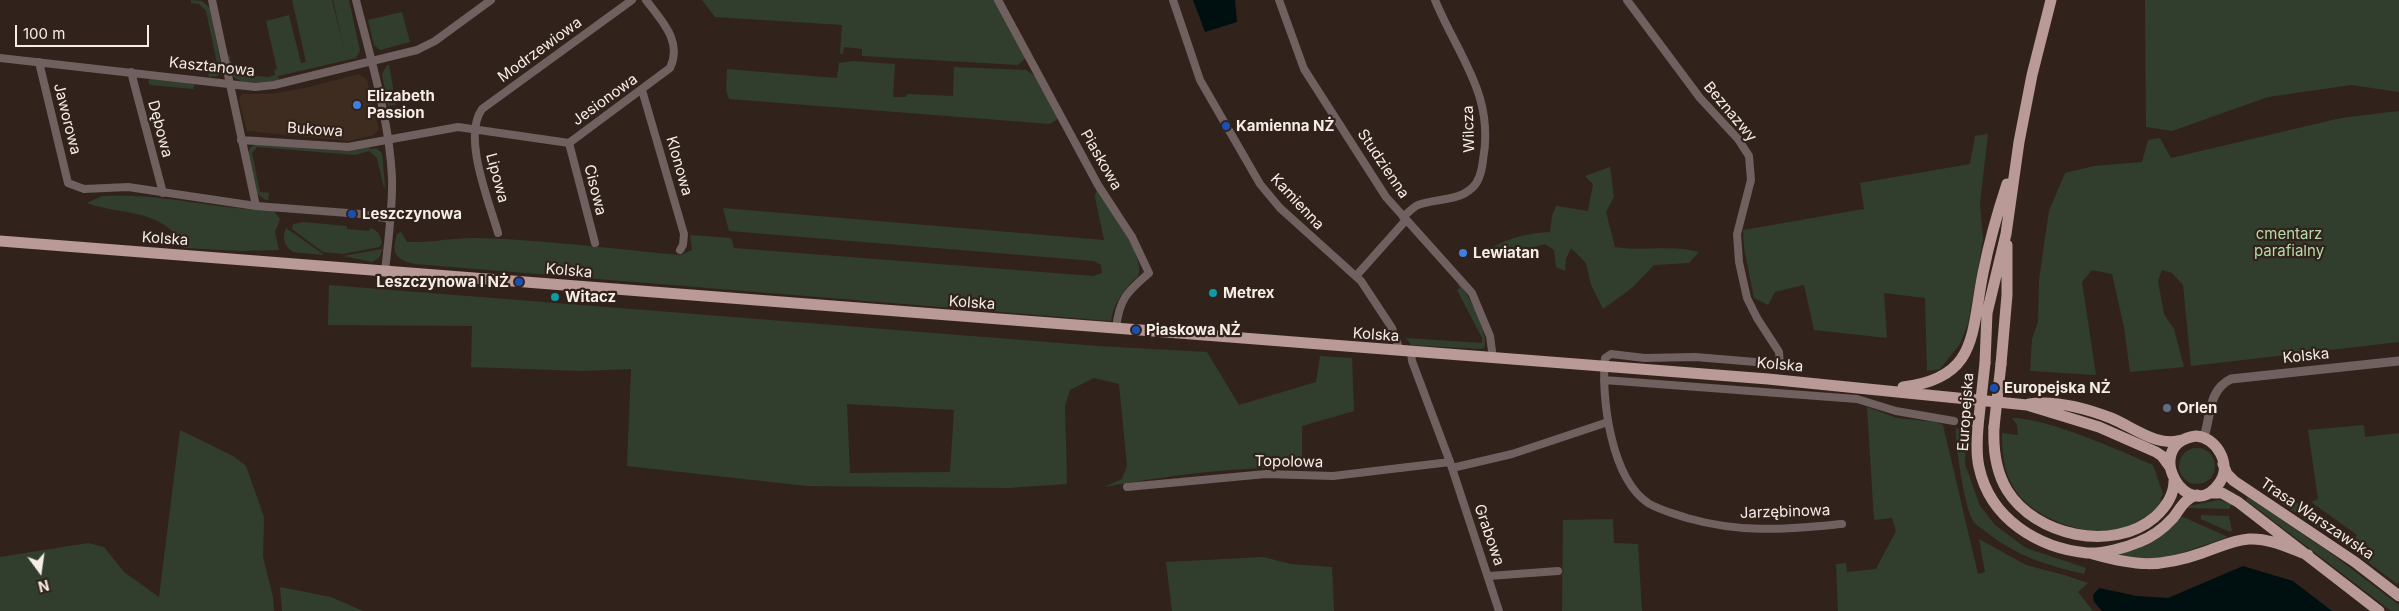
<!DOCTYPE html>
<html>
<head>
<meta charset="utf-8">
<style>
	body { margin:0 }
	#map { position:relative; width:2399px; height:611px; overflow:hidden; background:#31231b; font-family:Inter,sans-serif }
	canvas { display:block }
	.north { position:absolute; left:15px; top:546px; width:50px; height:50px; -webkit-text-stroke:4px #31231b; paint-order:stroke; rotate:166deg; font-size:14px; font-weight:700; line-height:20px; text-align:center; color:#f7ede8 }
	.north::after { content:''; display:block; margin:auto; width:18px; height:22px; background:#f7ede8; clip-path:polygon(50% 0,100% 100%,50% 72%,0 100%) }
	.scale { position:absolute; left:15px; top:25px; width:134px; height:22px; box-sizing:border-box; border:2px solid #f7ede8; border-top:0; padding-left:6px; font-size:15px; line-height:18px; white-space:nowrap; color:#f7ede8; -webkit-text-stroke:4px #31231b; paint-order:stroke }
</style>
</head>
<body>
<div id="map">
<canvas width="2399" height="611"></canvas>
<div class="north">N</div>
<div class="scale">100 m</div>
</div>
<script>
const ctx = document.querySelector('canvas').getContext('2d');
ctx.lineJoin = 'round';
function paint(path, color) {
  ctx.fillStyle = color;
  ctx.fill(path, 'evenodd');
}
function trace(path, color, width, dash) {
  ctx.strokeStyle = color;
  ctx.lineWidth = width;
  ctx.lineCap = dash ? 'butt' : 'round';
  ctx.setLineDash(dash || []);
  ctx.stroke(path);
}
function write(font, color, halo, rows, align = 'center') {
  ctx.font = font + ' Inter,sans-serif';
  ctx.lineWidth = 4.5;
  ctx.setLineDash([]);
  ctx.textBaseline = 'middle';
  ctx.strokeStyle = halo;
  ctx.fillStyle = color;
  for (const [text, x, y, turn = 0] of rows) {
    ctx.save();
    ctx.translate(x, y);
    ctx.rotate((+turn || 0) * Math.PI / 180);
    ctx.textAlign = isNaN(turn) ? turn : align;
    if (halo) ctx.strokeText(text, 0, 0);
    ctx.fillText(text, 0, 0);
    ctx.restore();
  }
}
const built = new Path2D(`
	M359 74 367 80 379 129 374 135 349 141 247 131 239 100 242 94H271L305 88Z`);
const green = new Path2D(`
	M191 0 202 1 210 8 222 70 218 76 209 77 208 71 217 63 206 11 199 4 191 3Z
	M292 0H332L345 53 333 0H349L360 51 356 58 278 76 279 80C266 82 241 87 232 75 228 69 228 62 226 55H229L232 65 238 74 268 77 275 75 274 70 277 69 266 21 289 15 301 63 306 62Z
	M702 0H995L1026 58 1018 65 862 56V49L844 47 843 54H840L842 25 715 17Z
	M2145 0H2399V92L2351 85 2268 97 2172 131 2146 127Z
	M402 12 410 42 380 50 374 45 368 20Z
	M853 61 895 64 893 97H906L907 94 953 96 954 67 1026 70 1036 77 1059 118 1050 124 729 99 726 90 727 69 837 78 839 63Z
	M387 65H389L396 105 388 106 382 74Z
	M150 79 195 84 193 89 150 85 148 82Z
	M2399 111V342L2191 366 2183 285 2172 273 2162 270 2158 281 2164 314 2174 329 2184 367 2130 372 2124 327 2112 274 2092 270 2082 282 2096 375 2030 371 2032 339 2038 322 2039 280 2049 211 2065 173 2094 166 2142 162 2148 140 2160 138 2171 158 2341 118Z
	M1988 134 1980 203 1983 240 1968 324 1960 344 1940 369 1927 371 1925 298 1884 293 1887 338 1814 330 1804 285 1775 292 1768 305 1754 298 1744 248 1743 230 1864 209 1860 183 1970 164 1975 136Z
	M257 143 341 151 370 147 371 149 376 148 382 153 385 186 384 188 377 158 369 151 355 155 257 147 252 153 260 192 269 193 268 200H266L257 194 248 154 250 148Z
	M1610 167 1614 197 1606 212 1615 247C1645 252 1669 244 1699 252L1689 263 1654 265 1632 288 1603 309 1591 285 1586 263 1571 248 1566 259 1565 271 1556 267 1554 250 1545 244 1490 259 1489 249C1509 238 1527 233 1550 232L1552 216 1556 206 1588 211 1593 184 1585 176Z
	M1097 187C1107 204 1147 258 1138 276 1136 279 1132 281 1130 284 1120 295 1113 306 1111 321L415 264C396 260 391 254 397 234L401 232 407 242C431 243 455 237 479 238 546 240 613 249 680 255L692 250 690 235 731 238 734 248 1093 276 1102 273 1101 265 1094 261 729 231 723 208 1104 240 1095 197Z
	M102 196C159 192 215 210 273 210L280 219 275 232 279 250 241 251 185 248C181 243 178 236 173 232 152 210 113 213 87 203Z
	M303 222 347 226V229L369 231 370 228C378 230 380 235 382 243L379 247 343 254 323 252 292 229 293 224Z
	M286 228 323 254V255L293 252C284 246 282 238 286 228Z
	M383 249 379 258 372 262 343 256Z
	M1459 283C1468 294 1491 336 1484 348L1480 349 1411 345 1406 338 1482 343V338L1457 290 1460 288 1458 285Z
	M329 285 1098 346 1207 352 1239 405 1316 382 1320 356 1352 358 1354 411 1302 426V467C1235 467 1170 475 1104 487L1122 479 1127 466 1119 384 1094 378 1070 390 1065 406 1067 484 1007 488 807 486 627 466 631 369 581 371 471 367 472 326 328 325ZM847 404 954 410 950 472 850 473Z
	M1867 407 1897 418 1936 422 1943 425 1978 574 1985 572 1979 539 2026 565 2064 575 2088 583 2078 592 2093 611H1838L1836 564 1846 563 1847 572 1876 569 1896 531 1892 518 1874 520Z
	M2012 418C2048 418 2118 450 2153 465L2163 494 2160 499 2164 502C2149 515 2134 526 2115 530 2082 536 2031 517 2014 488 2003 470 2002 453 2002 433L2018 435 2017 425Z
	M2364 425 2365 437 2399 433V581L2397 584 2352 550 2278 501 2277 490 2354 540 2357 535 2311 502 2318 499 2308 430Z
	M1956 428 1966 432 1965 464 1980 506 1995 525 2026 548 2086 568 2084 574C2047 565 2019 557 1989 534 1984 530 1977 526 1974 522 1965 511 1955 443 1956 428Z
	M180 430 233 456 246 466 264 517 263 557 273 597 274 611H0V557L88 543 104 547 124 572 159 597Z
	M2179 466a18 18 0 1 1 36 0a18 18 0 1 1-36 0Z
	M2248 497 2332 554 2399 605V611H2391L2246 500Z
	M2219 500 2232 504 2229 509 2186 508 2188 506Z
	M2201 515 2229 516 2232 531 2230 532 2201 519Z
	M2181 516 2228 537 2164 559 2119 558 2118 553C2147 546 2163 539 2181 516Z
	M1613 519 1614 543 1638 544 1642 611H1562L1563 520Z
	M1263 557 1291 564 1332 567 1334 611H1172L1166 562Z
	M280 587 331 597 363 611H282Z`);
const water = new Path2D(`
	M1235 0 1237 22 1205 32 1193 0Z
	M2243 566 2293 581 2332 611H2102L2094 602 2093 595 2099 588 2137 596 2168 598Z`);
const minor = new Path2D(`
	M212 0 256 206
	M356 0C370 57 389 117 392 177 393 208 388 241 385 272
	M998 0 1098 185 1132 237 1149 273C1127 292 1119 299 1116 329
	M1173 0 1200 80 1260 184 1280 208 1361 281 1392 328 1400 351
	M1279 0 1304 69 1386 197 1472 293 1490 336 1493 358
	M1627 0 1700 98 1738 139 1749 156 1751 180 1737 234 1739 262 1747 298 1757 318 1779 352 1780 364 1695 357 1645 358 1611 354 1605 358C1601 398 1611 478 1648 503 1659 510 1675 514 1687 518 1744 534 1785 529 1842 524
	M0 58 255 87 274 85 417 50 435 41 491 0
	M39 62 68 183 84 189 128 187 256 206 361 214 390 219
	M131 72 163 193
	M642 90 684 234 683 245 680 250
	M241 140 348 147 458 127 569 143 670 68C683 41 661 20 646 0
	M569 143 595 243
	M1403 217C1408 213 1412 208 1418 205 1435 198 1457 202 1472 188 1479 182 1482 170 1483 160 1495 95 1458 56 1435 0
	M498 233C489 201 462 137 482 109L632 0
	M1356 276 1406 220
	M1411 352 1412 361 1450 462 1499 611
	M1604 380 1857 399 1896 411 1954 421
	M1452 468 1512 454 1608 422
	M1127 487 1266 474 1333 476 1450 462
	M1489 576 1558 571`);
const tertiary = new Path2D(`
	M2204 437C2211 416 2208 390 2231 379L2399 361`);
const primary = new Path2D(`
	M0 241 1768 379 2027 405 2099 427 2156 452 2162 456 2170 467
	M1985 363 1987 313 2006 234 2019 142 2032 75 2051 0
	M2001 364 2007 295V245
	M1903 387C1978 378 1971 334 1983 273 1989 243 1997 214 2007 184
	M2029 404C2056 400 2085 408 2111 418 2133 427 2158 448 2182 440
	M1978 426C1977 440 1976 454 1979 467 1990 519 2038 548 2087 553 2103 554 2125 548 2139 542 2152 537 2164 528 2173 518 2180 509 2185 498 2197 495
	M1994 427C1993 449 1995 470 2007 490 2035 536 2113 553 2155 517 2166 507 2174 495 2174 481
	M2196 436C2216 437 2232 464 2220 482 2189 529 2139 444 2196 436Z
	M2223 464 2227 474 2234 481 2355 562 2399 596
	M2210 493H2222L2238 502 2379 611
	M2093 554C2136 566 2159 568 2202 553 2217 548 2233 540 2249 539 2270 538 2289 548 2308 555`);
const primaryBridge = new Path2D(`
	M1978 426 1985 363
	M1994 427 2001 364`);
const markers = [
	[357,105,5,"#3f7fe0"],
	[1226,126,5,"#1a4fb4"],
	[352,214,5,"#1a4fb4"],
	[1463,253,5,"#3f7fe0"],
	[519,282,5,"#1a4fb4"],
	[1213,293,5,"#0f9aa8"],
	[555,297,5,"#0f9aa8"],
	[1136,330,5,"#1a4fb4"],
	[1994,388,5,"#1a4fb4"],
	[2167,408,5,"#5c6f8a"]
];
const streetNames = [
	["Modrzewiowa",540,50,-36],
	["Kasztanowa",212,67,6],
	["Jesionowa",605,100,-36],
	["Beznazwy",1730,112,50],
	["Jaworowa",67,119,76],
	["Dębowa",160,129,75],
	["Wilcza",1469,129,-92],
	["Bukowa",315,130,4],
	["Piaskowa",1101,160,60],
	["Studzienna",1383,164,56],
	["Klonowa",679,166,74],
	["Lipowa",497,178,75],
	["Cisowa",595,190,76],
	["Kamienna",1297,202,47],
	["Kolska",165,239,4],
	["Kolska",569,271,5],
	["Kolska",972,303,4],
	["Kolska",1376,335,4],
	["Kolska",2306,356,-6],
	["Kolska",1780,365,5],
	["Europejska",1966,412,-86],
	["Topolowa",1289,462,1],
	["Jarzębinowa",1785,512,-2],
	["Trasa Warszawska",2317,519,34],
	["Grabowa",1489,535,71]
];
const poiNames = [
	["Elizabeth",367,96],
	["Passion",367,113],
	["Kamienna NŻ",1236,126],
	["Leszczynowa",362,214],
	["Lewiatan",1473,253],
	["Leszczynowa I NŻ",509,282,"right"],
	["Metrex",1223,293],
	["Witacz",565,297],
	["Piaskowa NŻ",1146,330],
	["Europejska NŻ",2004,388],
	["Orlen",2177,408]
];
const parkNames = [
	["cmentarz",2289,234],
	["parafialny",2289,251]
];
paint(built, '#3f2c20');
paint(green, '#313e2d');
paint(water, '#001011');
trace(minor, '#70605f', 8);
trace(tertiary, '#70605f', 9);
trace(primary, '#ba9a96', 11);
trace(primaryBridge, '#ba9a96', 11);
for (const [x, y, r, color] of markers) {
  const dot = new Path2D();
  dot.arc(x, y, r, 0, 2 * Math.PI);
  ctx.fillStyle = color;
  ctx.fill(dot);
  trace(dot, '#31231b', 2);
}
write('15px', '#f7ede8', '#31231b', streetNames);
write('bold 15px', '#f7ede8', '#31231b', poiNames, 'left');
write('15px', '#b7dcab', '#31231b', parkNames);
</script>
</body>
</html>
